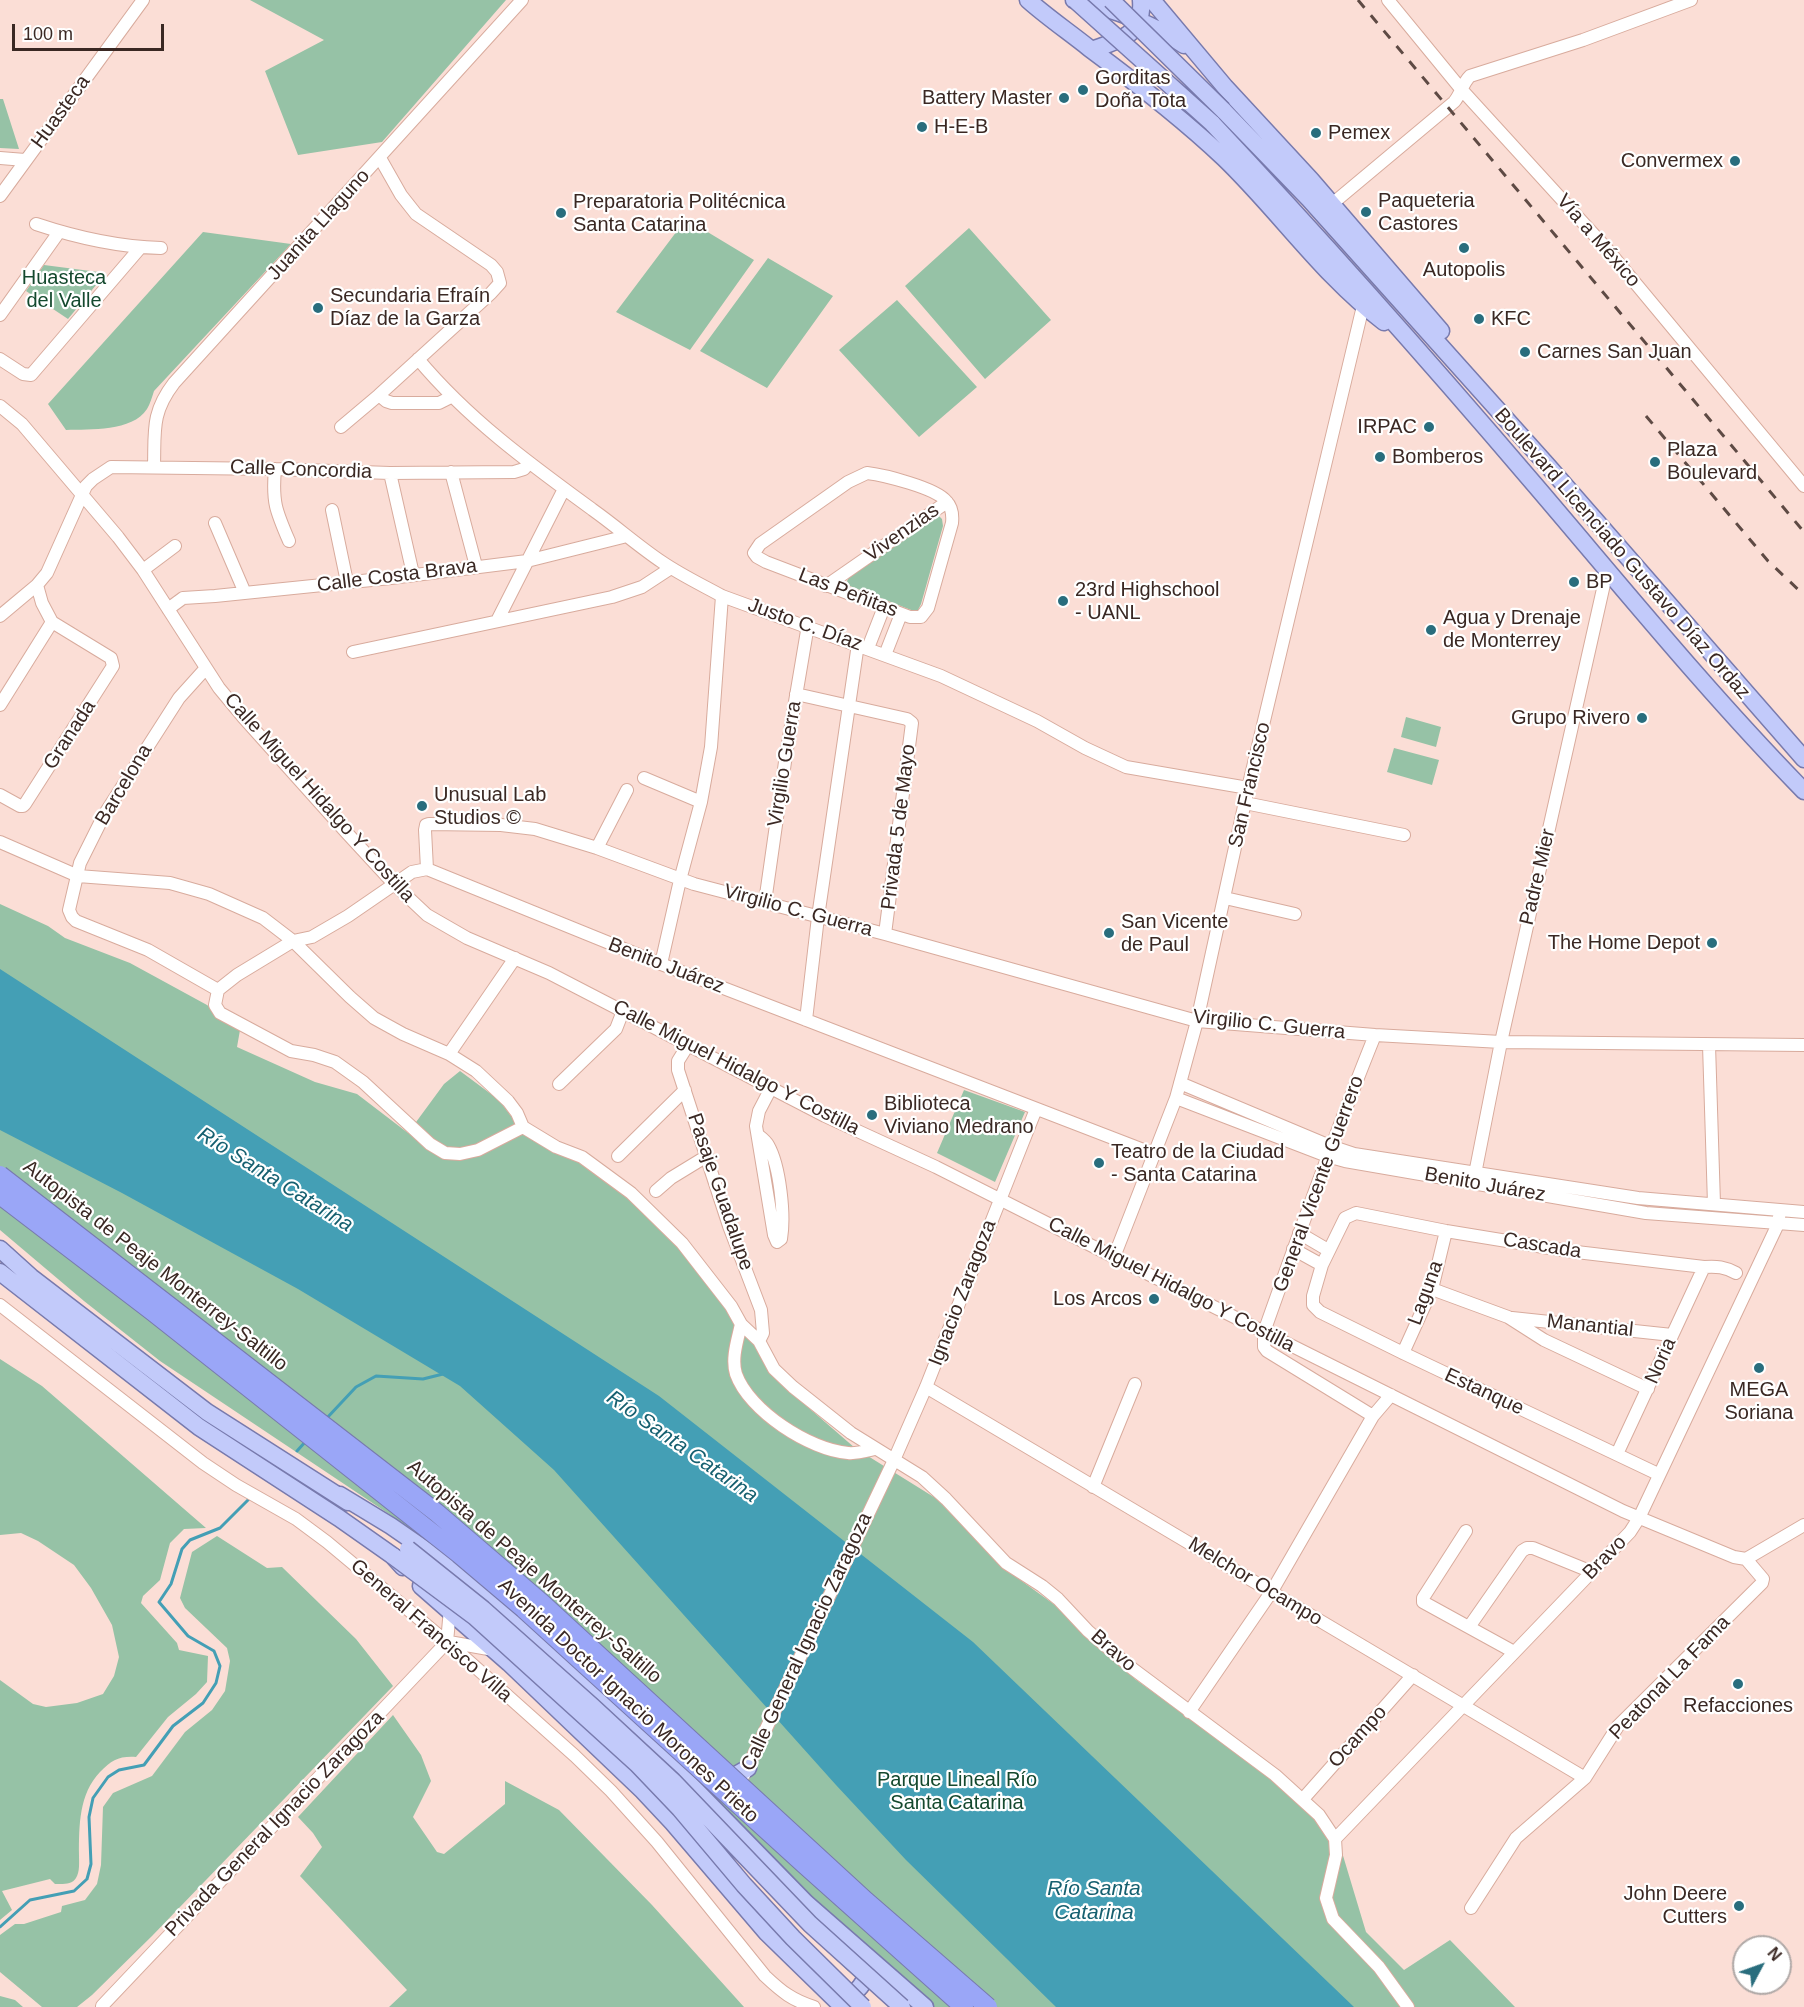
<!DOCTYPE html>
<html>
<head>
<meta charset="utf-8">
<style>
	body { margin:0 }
	#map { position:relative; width:1804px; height:2007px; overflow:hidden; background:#fbded6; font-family:Arial,sans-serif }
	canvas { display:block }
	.north { position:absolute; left:1732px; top:1935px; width:60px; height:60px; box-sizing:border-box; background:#fff; border:2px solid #b0a9a7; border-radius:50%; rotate:49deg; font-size:16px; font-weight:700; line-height:24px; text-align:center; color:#3a2823 }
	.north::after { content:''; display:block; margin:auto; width:21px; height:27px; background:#296d7d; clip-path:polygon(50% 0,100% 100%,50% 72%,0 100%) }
	.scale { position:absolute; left:12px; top:24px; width:152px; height:27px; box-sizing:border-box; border:3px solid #3a2823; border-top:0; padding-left:8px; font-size:18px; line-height:21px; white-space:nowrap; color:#3a2823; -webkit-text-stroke:4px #fff; paint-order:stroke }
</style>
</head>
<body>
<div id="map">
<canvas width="1804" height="2007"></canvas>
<div class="north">N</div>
<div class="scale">100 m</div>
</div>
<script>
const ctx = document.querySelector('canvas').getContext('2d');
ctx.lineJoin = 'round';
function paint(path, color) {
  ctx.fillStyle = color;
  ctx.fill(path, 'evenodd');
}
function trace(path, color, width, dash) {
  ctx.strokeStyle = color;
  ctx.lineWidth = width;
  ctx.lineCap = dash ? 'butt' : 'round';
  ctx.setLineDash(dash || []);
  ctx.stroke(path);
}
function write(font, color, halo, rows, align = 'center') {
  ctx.font = font + ' Arial,sans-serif';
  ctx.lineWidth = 4.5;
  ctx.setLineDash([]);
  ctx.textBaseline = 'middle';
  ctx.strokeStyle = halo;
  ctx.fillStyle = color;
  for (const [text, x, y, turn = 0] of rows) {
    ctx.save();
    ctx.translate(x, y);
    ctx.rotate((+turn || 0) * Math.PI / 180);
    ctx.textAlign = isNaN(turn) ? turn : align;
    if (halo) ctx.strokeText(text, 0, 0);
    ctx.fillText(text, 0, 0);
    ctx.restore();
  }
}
const green = new Path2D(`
	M250 0H506L382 142 298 155 265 71 324 40Z
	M0 99H3L19 149 0 148Z
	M686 219 754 260 690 350 616 312Z
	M969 228 1051 320 985 379 905 286Z
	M203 232 291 244 154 391C152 397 150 404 147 409 132 432 90 429 66 430L48 404Z
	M768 258 833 296 767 388 700 351Z
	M44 265 106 273 68 319 26 291Z
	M897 300 977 387 919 437 839 350Z
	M939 516 942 519 943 526 921 604 918 610H911L850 586 847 581 850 576 933 517Z
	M1406 717 1441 727 1436 747 1401 737Z
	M1394 748 1439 760 1432 785 1387 772Z
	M0 904 48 926 65 938 130 963 207 1005 240 1030 237 1047 315 1082 357 1094 408 1133 444 1084 460 1071 499 1100 523 1132 582 1163 637 1205 677 1243 795 1396 855 1448 937 1499 1001 1566 1077 1621 1135 1679 1277 1782 1338 1839 1366 1932 1404 1970 1450 1940 1515 2007H890L847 1970 805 1929 463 1572 392 1516 160 1361 84 1301 0 1230Z
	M964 1090 1025 1112 995 1182 937 1153Z
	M0 1359 42 1386 206 1528 184 1529 170 1543 160 1580 143 1596 141 1603 177 1643 179 1650 208 1656 207 1682 196 1694 168 1717 136 1757C119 1756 112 1760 100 1772 79 1794 79 1825 79 1855 79 1862 80 1872 76 1878 72 1885 63 1884 55 1884L50 1879 2 1891 12 1910 0 1920V1680L33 1704 46 1707 77 1703 103 1694 114 1676 119 1657 112 1625 91 1588 74 1565 38 1541 21 1533 0 1535Z
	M217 1536 267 1568 282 1567 356 1639 393 1686 152 1936 92 1995 77 2007H42L0 1972V1935L15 1924H24L61 1912 62 1906 85 1900 97 1884 101 1865 103 1807 113 1793 152 1776 185 1732 212 1710 225 1691 230 1661 227 1648 185 1608 180 1598 192 1552Z
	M393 1715 421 1755 431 1781 413 1817 437 1852 444 1854 505 1804V1781L559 1810 652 1905 744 2007H389L407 1990 300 1876 322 1847 313 1833 298 1817Z
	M0 1996 15 2000 23 2007H0Z`);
const water = new Path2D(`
	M0 969 659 1396 973 1642 1354 2007H1056L906 1860 836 1785 554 1470 460 1386 298 1289 122 1193 0 1130Z`);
const stream = new Path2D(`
	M326 1419 356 1387 376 1376 423 1379 443 1374
	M297 1451 306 1441
	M0 1927 30 1900 74 1891 87 1879 91 1864 89 1817 93 1798 108 1777 119 1770 144 1765 173 1726 203 1703 216 1683 220 1666 214 1651 188 1636 159 1602 171 1584 182 1549 190 1540 220 1528 249 1499`);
const minor = new Path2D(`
	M1388 0 1461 89 1607 249 1804 486
	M0 158 25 160
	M0 196 143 0
	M1332 204 1454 102C1461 94 1462 84 1470 76L1583 40 1691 0
	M36 224C75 237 119 247 161 248
	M0 315 59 232
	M0 359 23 374 31 375 140 248
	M418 359C468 419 530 464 593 510 617 527 638 546 662 562 681 575 702 585 722 596L941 676 1037 721 1085 748 1126 767 1248 788
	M379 395 386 401 392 403H439L451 397
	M0 406 22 424 118 537 143 570 219 688 243 717 346 832 394 884 427 915 467 938 549 973 825 1116 936 1167 1114 1257 1623 1511 1734 1557 1746 1559 1804 1525
	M341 427 379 395 491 293 500 283 497 272 491 265 416 214 401 195 380 158
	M154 466C155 431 151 413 174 383L522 0
	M275 469C272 502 276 511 289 541
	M451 472 476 566
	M390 473 413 574
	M867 473C884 475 936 488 946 501 952 507 953 514 952 523L928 608 921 617H910L766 562 757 557 754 553 760 544 848 482Z
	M332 510 347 582
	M215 523 245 593
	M143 570 175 546
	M826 586 947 502
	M168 609 183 598 215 596 391 578 527 561 627 536
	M0 616 37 585
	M497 621 564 489
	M868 648 884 607
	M353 652 612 597 642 587 671 568
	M885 655 901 614
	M206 668 179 698 104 815 80 863 69 910 72 917 76 921 148 950 218 990
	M796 694 907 719 912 723 885 934
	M0 705 52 622
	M644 778 701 802
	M0 795 20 806H23L25 804 113 666 111 658 52 622 42 603 37 585 47 573 86 486 93 479 111 467 275 469 390 473 514 472 524 469 529 463
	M1245 803 1404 835
	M0 842 78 876 170 883 209 894 263 918 293 941 350 997 374 1018 403 1034 449 1054 476 1071 508 1101 517 1113 523 1127 556 1147 582 1157 631 1193 682 1243 731 1306 741 1324 759 1341 774 1369 793 1387 851 1433 922 1477 946 1499 1006 1563 1042 1586 1058 1599 1088 1631 1133 1669 1275 1775 1319 1815 1335 1839 1336 1855 1326 1898 1333 1919 1379 1967 1408 2007
	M597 848 627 790
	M427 869 425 830 426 825 429 824 501 825 535 829 597 848 694 884 885 934 1197 1021 1375 1035 1501 1042 1804 1045
	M1225 898 1295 914
	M765 902 786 755 808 625
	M661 964 680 880 701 802 711 747 722 596
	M806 1020 818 917 858 644
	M688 1045 678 1061V1070L729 1226 761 1310 763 1333 759 1341
	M1709 1045 1714 1204
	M449 1054 515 958
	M1180 1083 1330 1146 1354 1154 1638 1198 1804 1212
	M559 1084 616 1029 623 1011
	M771 1088 759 1111 756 1126 774 1235 777 1242
	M1176 1098 1327 1156 1345 1161 1646 1213 1804 1225
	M523 1127 478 1150 460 1154 445 1153 430 1144 363 1082 335 1062 314 1055 291 1051 220 1013 215 1005 218 990 237 975 293 941 312 937 348 916 412 872 427 869 661 964 1154 1154
	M758 1135C762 1138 766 1141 768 1145 780 1166 785 1215 781 1239L777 1242
	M618 1156 685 1090
	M1474 1179 1501 1042 1607 571
	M656 1191 671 1178 707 1156
	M1299 1233 1328 1250
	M1293 1249 1322 1265
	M1114 1257 1176 1098 1197 1021 1248 788 1363 306
	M1432 1289 1508 1317 1544 1340 1648 1389
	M0 1305 203 1463 236 1485 296 1519 327 1542 454 1648 575 1756 611 1791 657 1842 765 1976C782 1992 792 2000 814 2007
	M1512 1318 1672 1335
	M741 1324C738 1339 731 1358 736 1374 749 1411 810 1450 848 1453 857 1454 866 1451 875 1449
	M1403 1353 1432 1289 1446 1231
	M926 1387 1585 1778
	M1373 1416 1267 1351 1264 1347V1332C1299 1233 1335 1134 1375 1035
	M1617 1454 1704 1267
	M1658 1474 1403 1353 1320 1312 1313 1305V1296L1322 1265 1345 1218 1356 1213 1446 1231 1568 1251 1704 1267C1717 1266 1725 1267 1736 1273
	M1093 1487 1135 1384
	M1466 1531 1423 1598V1602L1514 1652
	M1469 1627 1522 1551 1527 1548H1533L1592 1572
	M449 1642 494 1650
	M1189 1712 1272 1591 1373 1416 1391 1395
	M744 1775 894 1460 926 1387 1036 1109
	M1303 1799 1413 1675
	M1335 1839 1630 1532 1639 1518 1778 1224 1780 1211
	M1471 1908 1516 1838 1585 1778 1618 1726 1762 1583 1763 1579 1746 1559
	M102 2006 447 1642 450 1609`);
const major = new Path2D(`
	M1028 0C1047 17 1069 32 1089 48 1135 82 1182 118 1224 158 1279 211 1323 276 1384 322
	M1074 0C1114 9 1150 22 1184 45
	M1152 0 1225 87 1311 180 1441 331
	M1092 50C1120 39 1144 36 1141 0
	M1223 110 1309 199 1548 466 1804 759
	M1212 123C1323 241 1430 362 1535 485 1623 588 1709 694 1804 791
	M0 1249 31 1277 207 1412 348 1502
	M0 1272 199 1427 339 1518 393 1556 403 1567
	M340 1495 391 1526 459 1573 532 1635 683 1777 806 1903 925 2007
	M421 1586 509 1663 643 1791 673 1823 767 1933 843 2007
	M719 1781 736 1775 748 1768
	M839 1999C856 1997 870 1980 866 1962`);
const rail = new Path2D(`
	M1358 0 1804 532
	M1646 416 1768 561 1804 595`);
const majorBridge = new Path2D(`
	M1075 0 1212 123
	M1111 0 1223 110
	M408 1549 483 1609 592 1706 673 1781 810 1924 902 2007
	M393 1556 475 1617 637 1764 680 1809 744 1885 793 1938 863 2007`);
const highwayBridge = new Path2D(`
	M0 1175 437 1513 543 1604 866 1901 988 2007
	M0 1195 152 1311 459 1554 524 1609 804 1864 964 2007`);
const markers = [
	[1083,90,6,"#296d7d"],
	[1064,98,6,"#296d7d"],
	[922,127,6,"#296d7d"],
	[1316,133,6,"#296d7d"],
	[1735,161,6,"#296d7d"],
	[1366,212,6,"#296d7d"],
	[561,213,6,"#296d7d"],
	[1464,248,6,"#296d7d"],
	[318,308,6,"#296d7d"],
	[1479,319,6,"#296d7d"],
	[1525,352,6,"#296d7d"],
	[1429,427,6,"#296d7d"],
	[1380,457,6,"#296d7d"],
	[1655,462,6,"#296d7d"],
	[1574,582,6,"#296d7d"],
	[1063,601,6,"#296d7d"],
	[1431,630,6,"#296d7d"],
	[1642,718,6,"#296d7d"],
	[422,806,6,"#296d7d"],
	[1109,933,6,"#296d7d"],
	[1712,943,6,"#296d7d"],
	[872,1115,6,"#296d7d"],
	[1099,1163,6,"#296d7d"],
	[1154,1299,6,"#296d7d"],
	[1759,1368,6,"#296d7d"],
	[1738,1684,6,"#296d7d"],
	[1739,1906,6,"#296d7d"]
];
const poiNames = [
	["Gorditas",1095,78],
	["Doña Tota",1095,101],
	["Battery Master",1052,98,"right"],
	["H-E-B",934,127],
	["Pemex",1328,133],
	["Convermex",1723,161,"right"],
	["Paqueteria",1378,201],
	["Castores",1378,224],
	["Preparatoria Politécnica",573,202],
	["Santa Catarina",573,225],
	["Autopolis",1464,270,"center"],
	["Secundaria Efraín",330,296],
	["Díaz de la Garza",330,319],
	["KFC",1491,319],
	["Carnes San Juan",1537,352],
	["IRPAC",1417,427,"right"],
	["Plaza",1667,450],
	["Boulevard",1667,473],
	["Bomberos",1392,457],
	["BP",1586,582],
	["23rd Highschool",1075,590],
	["- UANL",1075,613],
	["Agua y Drenaje",1443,618],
	["de Monterrey",1443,641],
	["Grupo Rivero",1630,718,"right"],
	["Unusual Lab",434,795],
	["Studios ©",434,818],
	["San Vicente",1121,922],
	["de Paul",1121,945],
	["The Home Depot",1700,943,"right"],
	["Biblioteca",884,1104],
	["Viviano Medrano",884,1127],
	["Teatro de la Ciudad",1111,1152],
	["- Santa Catarina",1111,1175],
	["Los Arcos",1142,1299,"right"],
	["MEGA",1759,1390,"center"],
	["Soriana",1759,1413,"center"],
	["Refacciones",1738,1706,"center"],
	["John Deere",1727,1894,"right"],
	["Cutters",1727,1917,"right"]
];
const streetNames = [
	["Huasteca",61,112,-54],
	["Juanita Llaguno",319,225,-48],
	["Vía a México",1598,241,49],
	["Calle Concordia",301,470,2],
	["Vivenzias",902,533,-35],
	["Boulevard Licenciado Gustavo Díaz Ordaz",1622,554,49],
	["Calle Costa Brava",397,576,-7],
	["Las Peñitas",848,593,21],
	["Justo C. Díaz",805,625,20],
	["Granada",70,735,-57],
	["Virgilio Guerra",785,764,-81],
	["Barcelona",124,785,-59],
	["San Francisco",1250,785,-77],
	["Calle Miguel Hidalgo Y Costilla",319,798,48],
	["Privada 5 de Mayo",899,827,-83],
	["Padre Mier",1538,877,-77],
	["Virgilio C. Guerra",798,911,15],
	["Benito Juárez",666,966,21],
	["Virgilio C. Guerra",1269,1025,6],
	["Calle Miguel Hidalgo Y Costilla",736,1068,27],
	["General Vicente Guerrero",1319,1184,-70],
	["Benito Juárez",1485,1185,10],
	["Pasaje Guadalupe",720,1192,71],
	["Cascada",1542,1246,9],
	["Autopista de Peaje Monterrey-Saltillo",155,1266,38],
	["Calle Miguel Hidalgo Y Costilla",1171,1285,27],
	["Ignacio Zaragoza",963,1293,-69],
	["Laguna",1426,1293,-70],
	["Manantial",1590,1326,6],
	["Noria",1661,1361,-66],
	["Estanque",1484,1392,25],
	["Bravo",1605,1558,-46],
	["Autopista de Peaje Monterrey-Saltillo",534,1572,41],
	["Melchor Ocampo",1255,1582,31],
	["General Francisco Villa",431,1631,41],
	["Calle General Ignacio Zaragoza",807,1642,-65],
	["Bravo",1113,1651,41],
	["Peatonal La Fama",1670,1678,-46],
	["Avenida Doctor Ignacio Morones Prieto",628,1701,43],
	["Ocampo",1358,1737,-48],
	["Privada General Ignacio Zaragoza",275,1824,-46]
];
const parkNames = [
	["Huasteca",64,278],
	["del Valle",64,301],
	["Parque Lineal Río",957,1780],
	["Santa Catarina",957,1803]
];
const waterNames = [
	["Río Santa Catarina",275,1180,32],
	["Río Santa Catarina",682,1447,35],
	["Río Santa",1094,1889],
	["Catarina",1094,1913]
];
paint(green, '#96c2a6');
paint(water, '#449fb5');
trace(stream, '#449fb5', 3);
trace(minor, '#d8ab9d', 14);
trace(major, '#787aad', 19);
trace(minor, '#fff', 12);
trace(major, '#c2cafa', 16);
trace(rail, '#5e4a44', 3, [10, 10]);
trace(majorBridge, '#787aad', 19, []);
trace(highwayBridge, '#787aad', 20, []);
trace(majorBridge, '#c2cafa', 16);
trace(highwayBridge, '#9aa6f7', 18);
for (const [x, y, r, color] of markers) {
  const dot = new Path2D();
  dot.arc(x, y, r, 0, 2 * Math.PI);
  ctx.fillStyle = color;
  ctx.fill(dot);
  trace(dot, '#fff', 2);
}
write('20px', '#3a2823', '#fff', poiNames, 'left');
write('20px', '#3a2823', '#fff', streetNames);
write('20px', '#14492e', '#fff', parkNames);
write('italic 21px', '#166070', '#fff', waterNames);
</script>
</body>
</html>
